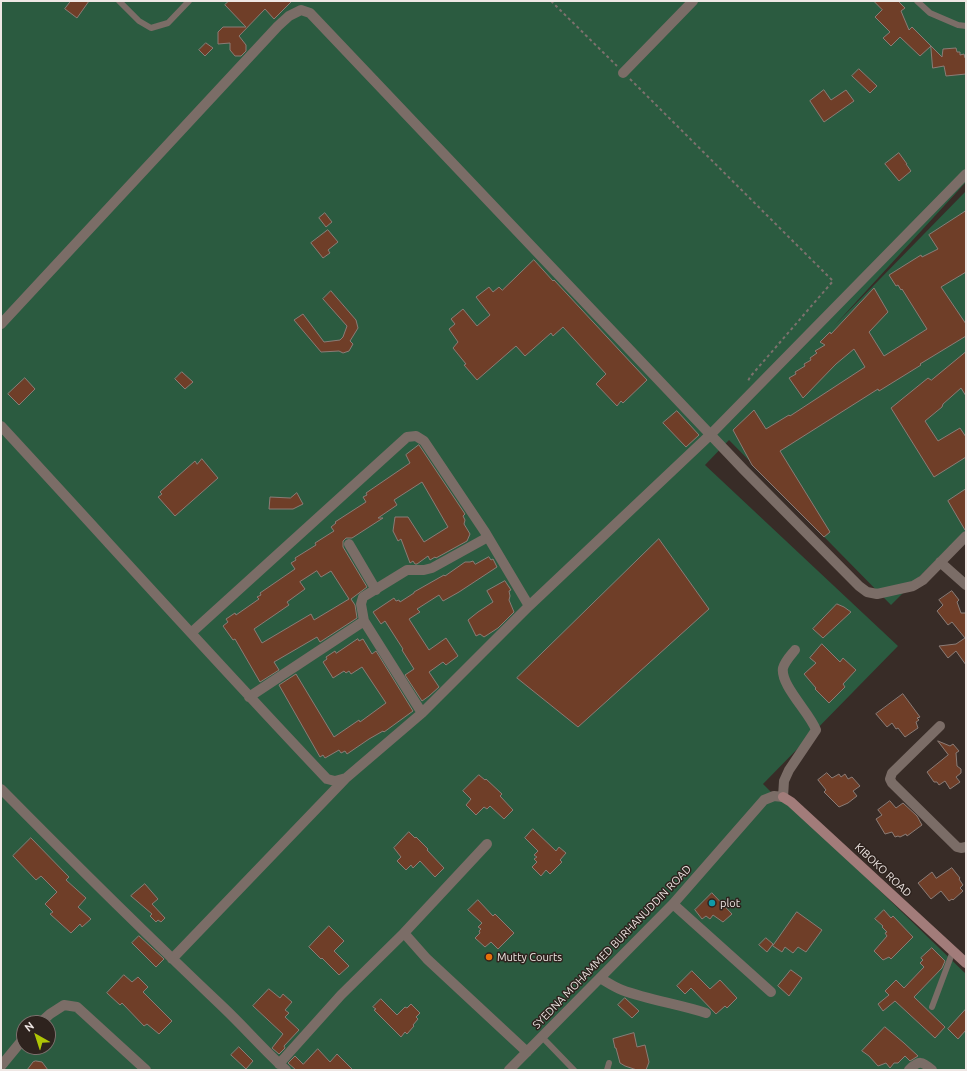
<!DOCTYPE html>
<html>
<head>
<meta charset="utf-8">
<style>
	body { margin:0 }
	#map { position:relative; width:967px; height:1071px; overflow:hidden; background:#382c27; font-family:Ubuntu,sans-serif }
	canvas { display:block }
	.frame { position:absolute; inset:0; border:2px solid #efe7e4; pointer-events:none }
	.north { position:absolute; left:16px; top:1015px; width:40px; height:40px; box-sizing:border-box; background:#2e231e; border:1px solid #7b716d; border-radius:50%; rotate:321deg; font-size:11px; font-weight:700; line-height:16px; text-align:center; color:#efe7e4 }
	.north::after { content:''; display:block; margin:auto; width:14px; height:18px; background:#afc505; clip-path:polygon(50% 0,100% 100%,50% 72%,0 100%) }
</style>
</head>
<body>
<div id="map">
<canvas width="967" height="1071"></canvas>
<div class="frame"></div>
<div class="north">N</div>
</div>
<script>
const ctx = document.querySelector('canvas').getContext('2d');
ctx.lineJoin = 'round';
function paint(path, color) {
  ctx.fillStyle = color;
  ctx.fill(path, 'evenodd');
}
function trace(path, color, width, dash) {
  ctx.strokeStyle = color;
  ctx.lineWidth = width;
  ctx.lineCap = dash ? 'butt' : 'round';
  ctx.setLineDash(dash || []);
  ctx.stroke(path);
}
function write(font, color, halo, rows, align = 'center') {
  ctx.font = font + ' Ubuntu,sans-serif';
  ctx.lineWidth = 3;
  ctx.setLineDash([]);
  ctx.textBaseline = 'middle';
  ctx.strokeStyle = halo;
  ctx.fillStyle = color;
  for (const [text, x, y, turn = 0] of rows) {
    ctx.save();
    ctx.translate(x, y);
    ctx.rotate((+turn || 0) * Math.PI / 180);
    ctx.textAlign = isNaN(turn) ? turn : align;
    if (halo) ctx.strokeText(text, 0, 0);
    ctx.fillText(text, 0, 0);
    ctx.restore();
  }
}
const green = new Path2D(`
	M1 1H966V182L834 326 966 191V530L891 605 729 440 705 465 898 646 763 784 779 800 783 797 966 974V1070H1ZM24 1023H48V1047H24Z`);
const building = new Path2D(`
	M71 1H89L77 18 65 9Z
	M229 1H292L274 19 265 9 239 36 246 45V51L241 56H235L230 50V43L218 44V32L223 27H246L225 5Z
	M874 1H898L905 8 901 11 909 30 912 27 931 46 920 56 900 37 891 46 883 38 890 32 875 17 882 10Z
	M206 43 213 48 205 56 199 50Z
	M931 46 942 57 943 49 956 48 957 52H960V55L964 54 965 58 966 57V74L946 76 944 66 933 68Z
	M859 69 877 86 870 93 852 76Z
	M824 90 831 100 846 90 854 101 824 122 810 101Z
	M899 153 907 164H906L911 171 899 181 885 164Z
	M966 211V272L941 287 966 324V336L920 364 921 365 879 391 878 389 780 451 830 532 824 537 752 465 733 430 754 410 766 429 789 415 790 416 865 367 854 349 836 364 803 398 789 378 796 374 795 372 805 366 804 364 811 360 810 358 817 353 815 351 825 345 820 342 830 332 831 334 874 288 888 312 869 332 884 356 927 329 902 289 901 290 898 285 896 286 889 275 921 255 922 257 938 249 929 235Z
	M325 213 332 222 326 227 319 218Z
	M328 230 338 242 328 250 330 253 323 258 311 243Z
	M534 260 553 281 554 280 647 380 623 403 621 401 617 406 596 384 606 374 563 327 553 336 551 333 525 356 516 346 477 380 464 365 466 364 453 348 458 342 449 329 455 324 451 319 463 309 477 326 490 315 476 297 489 287 493 292 499 287 502 290Z
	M331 291 356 320 358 328 350 341 353 344 349 351 343 353 339 351 321 352 294 320 303 314 324 342 340 340 343 337 347 326 323 299Z
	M966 352V396L961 388 943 404 942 407 925 421 938 441 960 428 966 437V457L934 477 891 408 928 378 931 380Z
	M182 372 193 382 185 389 175 379Z
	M25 378 35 389 19 405 8 394Z
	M677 411 699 435 686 447 663 423Z
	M419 445 465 514 463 516 465 520 464 524 470 534 467 541 436 558 435 557 430 560 428 556 417 564H415L413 561 410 563 401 539 398 541 393 531 395 517H408L424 542 448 527 422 482 394 500 397 505 378 518H383L352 538H346L343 541V547L367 587 351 599 355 605 357 618 320 642 317 637 274 662 279 670 260 682 235 639 233 640 223 626 228 622 226 619 235 613 236 615 259 599 257 597 261 595 260 593 295 569 291 563 296 560 295 558 316 545 315 543 334 531 331 527 336 523 335 522 366 502 363 497 367 495 366 493 410 463 406 455ZM317 571 321 577 331 571 349 599 314 620 311 614 262 643 254 629 289 605 287 602 305 589 300 582Z
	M202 459 218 478 175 516 158 497 162 494 160 492 195 461 197 464Z
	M966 489V530H965L948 501Z
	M297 493 303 504 293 509H269L270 497 290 498Z
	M659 539 709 609 578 727 517 678Z
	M489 557 491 560 493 559 497 567 459 592 443 601 439 595 417 609 420 612 409 619 429 650 446 638 458 656 446 665 443 662 429 672 439 687 429 696 422 701 405 675 414 669 402 650 403 649 385 621 381 624 373 612 394 598 396 601 399 600 400 602 414 593V592L444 575 445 576 465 562H470L473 561 475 564Z
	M505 581 511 590 509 591 510 596 509 600 514 612 498 628 484 637 480 634 476 636 468 620 478 612 493 602 487 591Z
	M952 591 959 600 957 602 961 613H966V665L956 651 948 658 939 646 956 644 965 638 952 622 948 625 937 611 943 605 939 600Z
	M837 604 844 607 851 612 823 638 813 629Z
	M358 639 359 641 363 639 372 654 376 651 413 711 384 732 383 731 369 739 347 754 345 751 341 753 339 750 325 758 323 755 320 757 279 685 296 674 334 737 359 720 360 722 386 703 362 667 351 674 349 671 346 673 344 671 333 678 323 662 327 659 326 657 335 651 336 653Z
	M822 644 840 662 843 658 856 670 843 684 845 687 829 703 815 689 816 688 804 674 816 663 810 658Z
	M903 694 920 717 917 718 919 720 916 722 918 728 905 737 898 728 896 729 892 723 887 727 876 714Z
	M938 741 950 746 953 744 959 751 956 753 957 766 961 769V773L956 777 960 782 950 789 945 781 939 785 937 782H934L927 772 948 755Z
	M827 773 832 778 839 774 841 777 845 774 848 779 852 777 860 786 853 791 857 796 848 803 839 807 824 792 826 790 818 780Z
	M479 775 485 780 486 779 502 794 500 796 513 810 504 819 490 806 487 809 484 807 476 815 466 805 471 799 463 791Z
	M890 801 896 808 903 803 917 816 922 825 907 836 906 834 900 837 898 836 895 837 892 832 885 834 876 819 882 815 878 810Z
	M533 829 556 851 559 847 566 853 560 860 562 862 550 874 546 870 541 876 532 867 537 862 534 859 537 857 534 855 538 851 525 838Z
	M409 832 415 838 416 837 428 849 427 850 444 868 435 877 420 861 413 868 411 865 406 870 397 861 401 857 394 848Z
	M31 838 69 877 66 880 86 898 78 907 91 919 82 927 80 924 71 933 50 914 53 912 45 904 57 892 41 876 36 880 13 856Z
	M952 868 960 878 959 879 963 885 960 888 963 891 953 900 952 899 949 901 941 891 931 899 918 883 932 872 936 878Z
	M145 884 158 899 152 904 165 918 161 922 158 920 156 922 150 916 152 914 131 896Z
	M712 893 732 914 723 922 713 915 710 919 706 916 702 919 695 910Z
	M478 900 493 916 495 914 514 933 498 949 491 942 485 947 475 938 480 933 479 931 481 929 478 927 482 923 468 910Z
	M884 910 891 918 893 916 913 937 891 959 889 957 883 960 874 951 887 936 885 933 887 932 882 927 883 926 875 919Z
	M797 912 822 930 806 952 798 947 793 953 785 947 782 952 773 946Z
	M329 926 344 941 334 951 349 966 339 975 322 958 321 959 309 947Z
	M139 936 164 959 156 967 132 943Z
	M766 938 773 944 767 952 759 945Z
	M932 948 945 961 942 968 914 997 945 1027 935 1038 895 1001 883 1011 878 1004 889 995 885 991 896 980 904 988 924 967 920 963 923 960 921 958Z
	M791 970 802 978 789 996 778 986Z
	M692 971 710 989 720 980 737 998 727 1008 725 1006 716 1014 691 988 685 994 677 986Z
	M124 975 132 982 138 977 148 987 143 992 172 1021 159 1034 147 1024 144 1026 122 1003 120 1005 107 993Z
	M269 989 280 998 283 994 292 1002 285 1010 289 1013 285 1017 299 1030 284 1046 285 1048 279 1054 272 1048 283 1034 253 1006Z
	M625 998 639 1011 632 1018 618 1005Z
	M381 999 397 1015 405 1007 407 1008 411 1004 420 1013 416 1017 418 1019 413 1025 414 1026 407 1034 405 1032 401 1037 374 1010 376 1009 373 1007Z
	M966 1009V1030L958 1039 948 1029Z
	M885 1027 904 1043 918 1056 910 1061 905 1056 898 1063H894L890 1068 886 1063 878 1066 869 1056 862 1051Z
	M634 1033 637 1047 645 1045 649 1062 646 1070H637L625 1066 620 1063 616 1048H615L613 1039Z
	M239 1047 253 1061 246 1069 231 1055Z
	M318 1049 330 1062 337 1054 353 1070H296L288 1063 295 1056 303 1064Z
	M36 1061 42 1062 48 1070H27L33 1062Z`);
const path = new Path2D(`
	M551 1 617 66
	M630 79 833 281 750 377 748 381`);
const lane = new Path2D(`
	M119 1 139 21 151 28 168 23 189 1
	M917 1 930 13 958 25 966 26
	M932 1007 953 951
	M542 1037 574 1070
	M607 1070 609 1063`);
const street = new Path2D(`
	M623 73 693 1
	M1 324 278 26 289 16 301 10 310 13 744 470 859 586 867 592 877 594 913 586 923 580 966 536
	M1 426C110 544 217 663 327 779L335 781 346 778 422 713 529 606 710 435 966 174
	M349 544 376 590
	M940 562 966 585
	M191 633 407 437 416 436 424 441 485 532 529 606
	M249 697 364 621
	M422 713 364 621 361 604 363 597 407 570H424L432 568 488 537
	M940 726 892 773 890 779 892 783 957 847 961 848 966 847
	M1 789C74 863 148 936 224 1008 245 1028 264 1050 286 1070
	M487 844 404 933 427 959 527 1052
	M673 904 771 992
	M172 959 345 779
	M600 978C607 982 614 987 622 990 649 1000 678 1004 706 1013
	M40 1023 50 1014 64 1005 77 1007 146 1070
	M279 1064 341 995 404 933
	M1 1066 24 1038
	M509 1070 673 904 764 800 774 796 783 797 784 781 789 770 816 730C810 713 780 685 783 668 785 661 791 655 795 650
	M909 1070C919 1060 922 1061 932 1070`);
const secondary = new Path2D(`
	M783 797 791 802 966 963`);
const markers = [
	[712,903,4,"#0f9aa8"],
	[489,957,4,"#e8710a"]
];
const streetNames = [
	["KIBOKO ROAD",883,870,43],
	["SYEDNA MOHAMMED BURHANUDDIN ROAD",612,947,-46]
];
const poiNames = [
	["plot",720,903],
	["Mutty Courts",497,957]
];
paint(green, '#2b5b40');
paint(building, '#6f3e28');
trace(building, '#8b7c76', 1);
trace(path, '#7c716d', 2, [3, 3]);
trace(lane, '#7b6d67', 6);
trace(street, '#7b6d67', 10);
trace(secondary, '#a27c7a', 10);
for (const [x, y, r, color] of markers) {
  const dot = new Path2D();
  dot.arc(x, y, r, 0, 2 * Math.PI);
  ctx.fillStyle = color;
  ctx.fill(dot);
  trace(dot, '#2e231e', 1.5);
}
write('11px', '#efe7e4', '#2e231e', streetNames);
write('11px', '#efe7e4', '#2e231e', poiNames, 'left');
</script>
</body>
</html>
